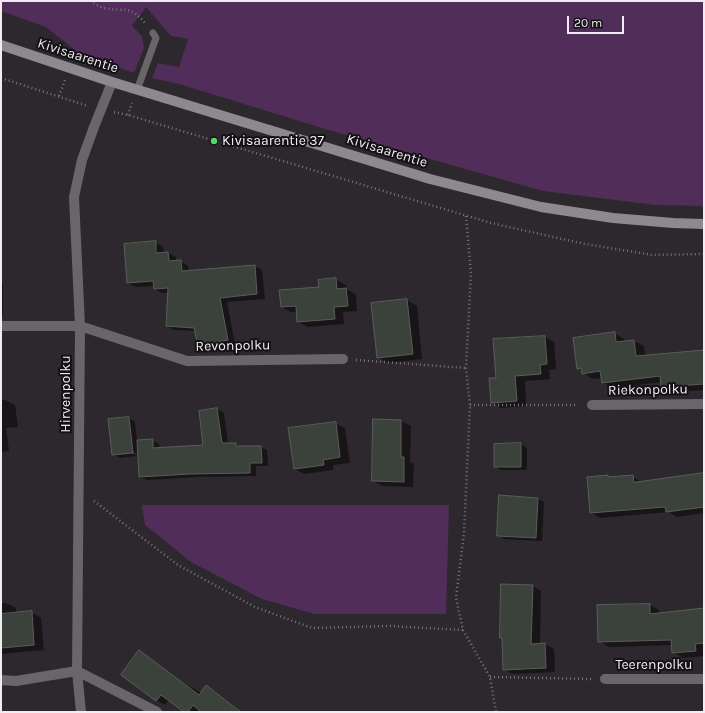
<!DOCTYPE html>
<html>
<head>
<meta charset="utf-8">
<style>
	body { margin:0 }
	#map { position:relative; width:705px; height:713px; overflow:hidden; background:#2d272e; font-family:Karla,sans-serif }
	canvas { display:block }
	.frame { position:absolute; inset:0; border:2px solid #f0ecf1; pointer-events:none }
	.scale { position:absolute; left:567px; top:16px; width:57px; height:18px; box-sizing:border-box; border:2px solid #f0ecf1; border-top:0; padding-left:5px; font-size:12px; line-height:14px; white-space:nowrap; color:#f0ecf1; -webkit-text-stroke:3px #131114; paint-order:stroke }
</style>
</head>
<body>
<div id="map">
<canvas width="705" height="713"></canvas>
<div class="frame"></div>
<div class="scale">20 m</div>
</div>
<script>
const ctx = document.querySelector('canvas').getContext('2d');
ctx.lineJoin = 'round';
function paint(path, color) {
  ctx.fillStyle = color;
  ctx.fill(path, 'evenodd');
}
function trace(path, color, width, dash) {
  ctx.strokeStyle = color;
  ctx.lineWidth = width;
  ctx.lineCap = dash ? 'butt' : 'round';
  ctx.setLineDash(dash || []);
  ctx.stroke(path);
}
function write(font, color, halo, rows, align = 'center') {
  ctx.font = font + ' Karla,sans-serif';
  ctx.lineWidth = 4;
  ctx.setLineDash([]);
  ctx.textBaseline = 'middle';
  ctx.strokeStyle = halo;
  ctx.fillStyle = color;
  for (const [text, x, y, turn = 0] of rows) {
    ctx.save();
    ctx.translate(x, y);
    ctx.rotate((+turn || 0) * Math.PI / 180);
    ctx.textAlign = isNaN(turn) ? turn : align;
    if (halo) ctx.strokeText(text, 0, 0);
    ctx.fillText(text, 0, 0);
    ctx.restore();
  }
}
const green = new Path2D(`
	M1 1H704V206L655 205 543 191 335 132 179 84 152 78 158 63 179 67 188 39 171 36 146 7 132 26 142 36 144 48 134 73 80 54 46 27 1 11Z
	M142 505H449L446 614H314L262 599 191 562 145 525Z`);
const shadow = new Path2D(`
	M155 242 163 247 164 253H168L176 257V262L180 261 188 266 189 272 255 266 262 270 265 299 227 302 235 344 206 350 199 345 196 331 174 330 167 326 168 293H162L155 289 154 286 136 287 128 283Z
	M1 278 3 284V314L1 315Z
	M336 280 346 285V289L356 294 357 311 343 312 344 324 308 327 298 322 297 312H291L281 307Z
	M407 300 417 306 422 359 388 363 378 357Z
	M614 333 624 339 625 342 634 341 644 346 645 356 704 351V390L672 392 662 387V382L613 388 603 383 602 378 593 379 583 373V371L578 368Z
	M545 337 554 342 556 369 549 370 550 379 525 381 526 406 501 408 492 402 497 379Z
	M1 400H5L15 405 18 427 6 428 9 451 1 452Z
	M217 409 224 413 228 444H236L241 447H261L267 450 268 466H256V476L198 477 147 480 140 477 139 455 129 449 128 451 137 456 120 458 113 454 129 418 135 422 137 441 152 440 159 444V449L204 446 200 412Z
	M374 420 401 421 411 426 410 462 414 464 413 487 382 486 373 481Z
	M335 423 345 428 350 463 333 465V470L304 474 295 469Z
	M521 444 527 448V470H501L495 466Z
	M704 474V513L677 517 669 512 600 518 590 512 588 478 633 477 642 482Z
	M538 499 544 502 542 541 504 539 498 535Z
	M533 586 541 591 540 644H545L554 649 555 672 513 674 504 669 503 639 501 638Z
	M1 603H6L16 608V614L31 612 41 618 44 650 1 654Z
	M650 605 659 610V614L704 609V656L683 658 673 652V645L609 647 599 641Z
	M139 652 191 688V687L201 693 207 686 215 691 242 712H244H186L169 700 165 705 156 700Z`);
const building = new Path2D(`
	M156 241V253L168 252 169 261 181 260 182 271 255 265 257 294 220 298 228 340 198 346 194 328 166 326 168 288 154 289 153 281 127 283 124 244Z
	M336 278 337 289 346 288 348 306 334 307 335 319 297 322 296 306 281 307 279 290 319 287 318 280Z
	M407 299 413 354 377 358 371 303Z
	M615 332 616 342 634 340 636 356 704 350V384L661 387 660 376 602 383 600 371 582 374 581 368 577 369 573 338Z
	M545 336 547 364 540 365 541 374 515 376 517 401 491 403 489 378H496L493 339Z
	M217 408 222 443H236V446H261L262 463H250V473L190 474 139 477 137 440 153 439V448L203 445 199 411Z
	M129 417 133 453 112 455 108 419Z
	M373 419 401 420V457H404V482L372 481Z
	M336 422 340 457 323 460 324 465 294 469 288 428Z
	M521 443V467H494V444Z
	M704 473V507L666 512 665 507 590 513 587 477 608 475V477L633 475 634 482Z
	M499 495 538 498 536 538 497 536Z
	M501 584 533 585 531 644 545 643 546 668 503 670 502 638H500Z
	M650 604V614L704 608V643L695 644 696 651 672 653 671 640 598 642 597 605Z
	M32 611 34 645 1 648V614Z
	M139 650 199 695 206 685 241 712H201L193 705 188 712H184L161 695 156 701 121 675Z`);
const path = new Path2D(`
	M90 1C94 3 99 7 104 8 126 13 128 3 146 24
	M1 78 88 106
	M59 96 65 80
	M114 112 128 115 491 223 585 244 653 255 704 254
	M128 115 132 103
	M466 216 471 273 466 368 470 405 464 533 456 598 463 630 490 677 496 712
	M356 360 466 368
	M470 405H578
	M94 501 178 565 255 607 312 628 389 626 463 630
	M490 677 591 679`);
const lane = new Path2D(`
	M137 90 156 38 153 33`);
const street = new Path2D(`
	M1 326H80L187 361 343 359
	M592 405 704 404
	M605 679H704
	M1 680 16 681 77 671 157 712
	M81 712 77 671 80 326 74 197 82 160 94 127 112 82`);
const secondary = new Path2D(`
	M1 45 112 82 430 179 541 207 613 218 673 223 704 224`);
const markers = [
	[214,141,4,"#5ad56e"]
];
const streetNames = [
	["Kivisaarentie",78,56,18],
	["Kivisaarentie",387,151,17],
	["Revonpolku",233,346,-1],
	["Riekonpolku",648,390,-1],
	["Hirvenpolku",66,394,-90],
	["Teerenpolku",654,665]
];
const poiNames = [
	["Kivisaarentie 37",222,141]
];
paint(green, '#502e59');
paint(shadow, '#0007');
paint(building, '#3b423b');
trace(building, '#575f57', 1);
trace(path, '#7a757b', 2.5, [1, 3]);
trace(lane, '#69666a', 7);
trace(street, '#69666a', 10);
trace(secondary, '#8e898f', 10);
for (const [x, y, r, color] of markers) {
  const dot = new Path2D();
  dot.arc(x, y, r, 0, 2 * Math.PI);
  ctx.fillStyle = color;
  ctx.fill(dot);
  trace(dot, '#131114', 1.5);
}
write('14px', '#f0ecf1', '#131114', streetNames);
write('14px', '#f0ecf1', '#131114', poiNames, 'left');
</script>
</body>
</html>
